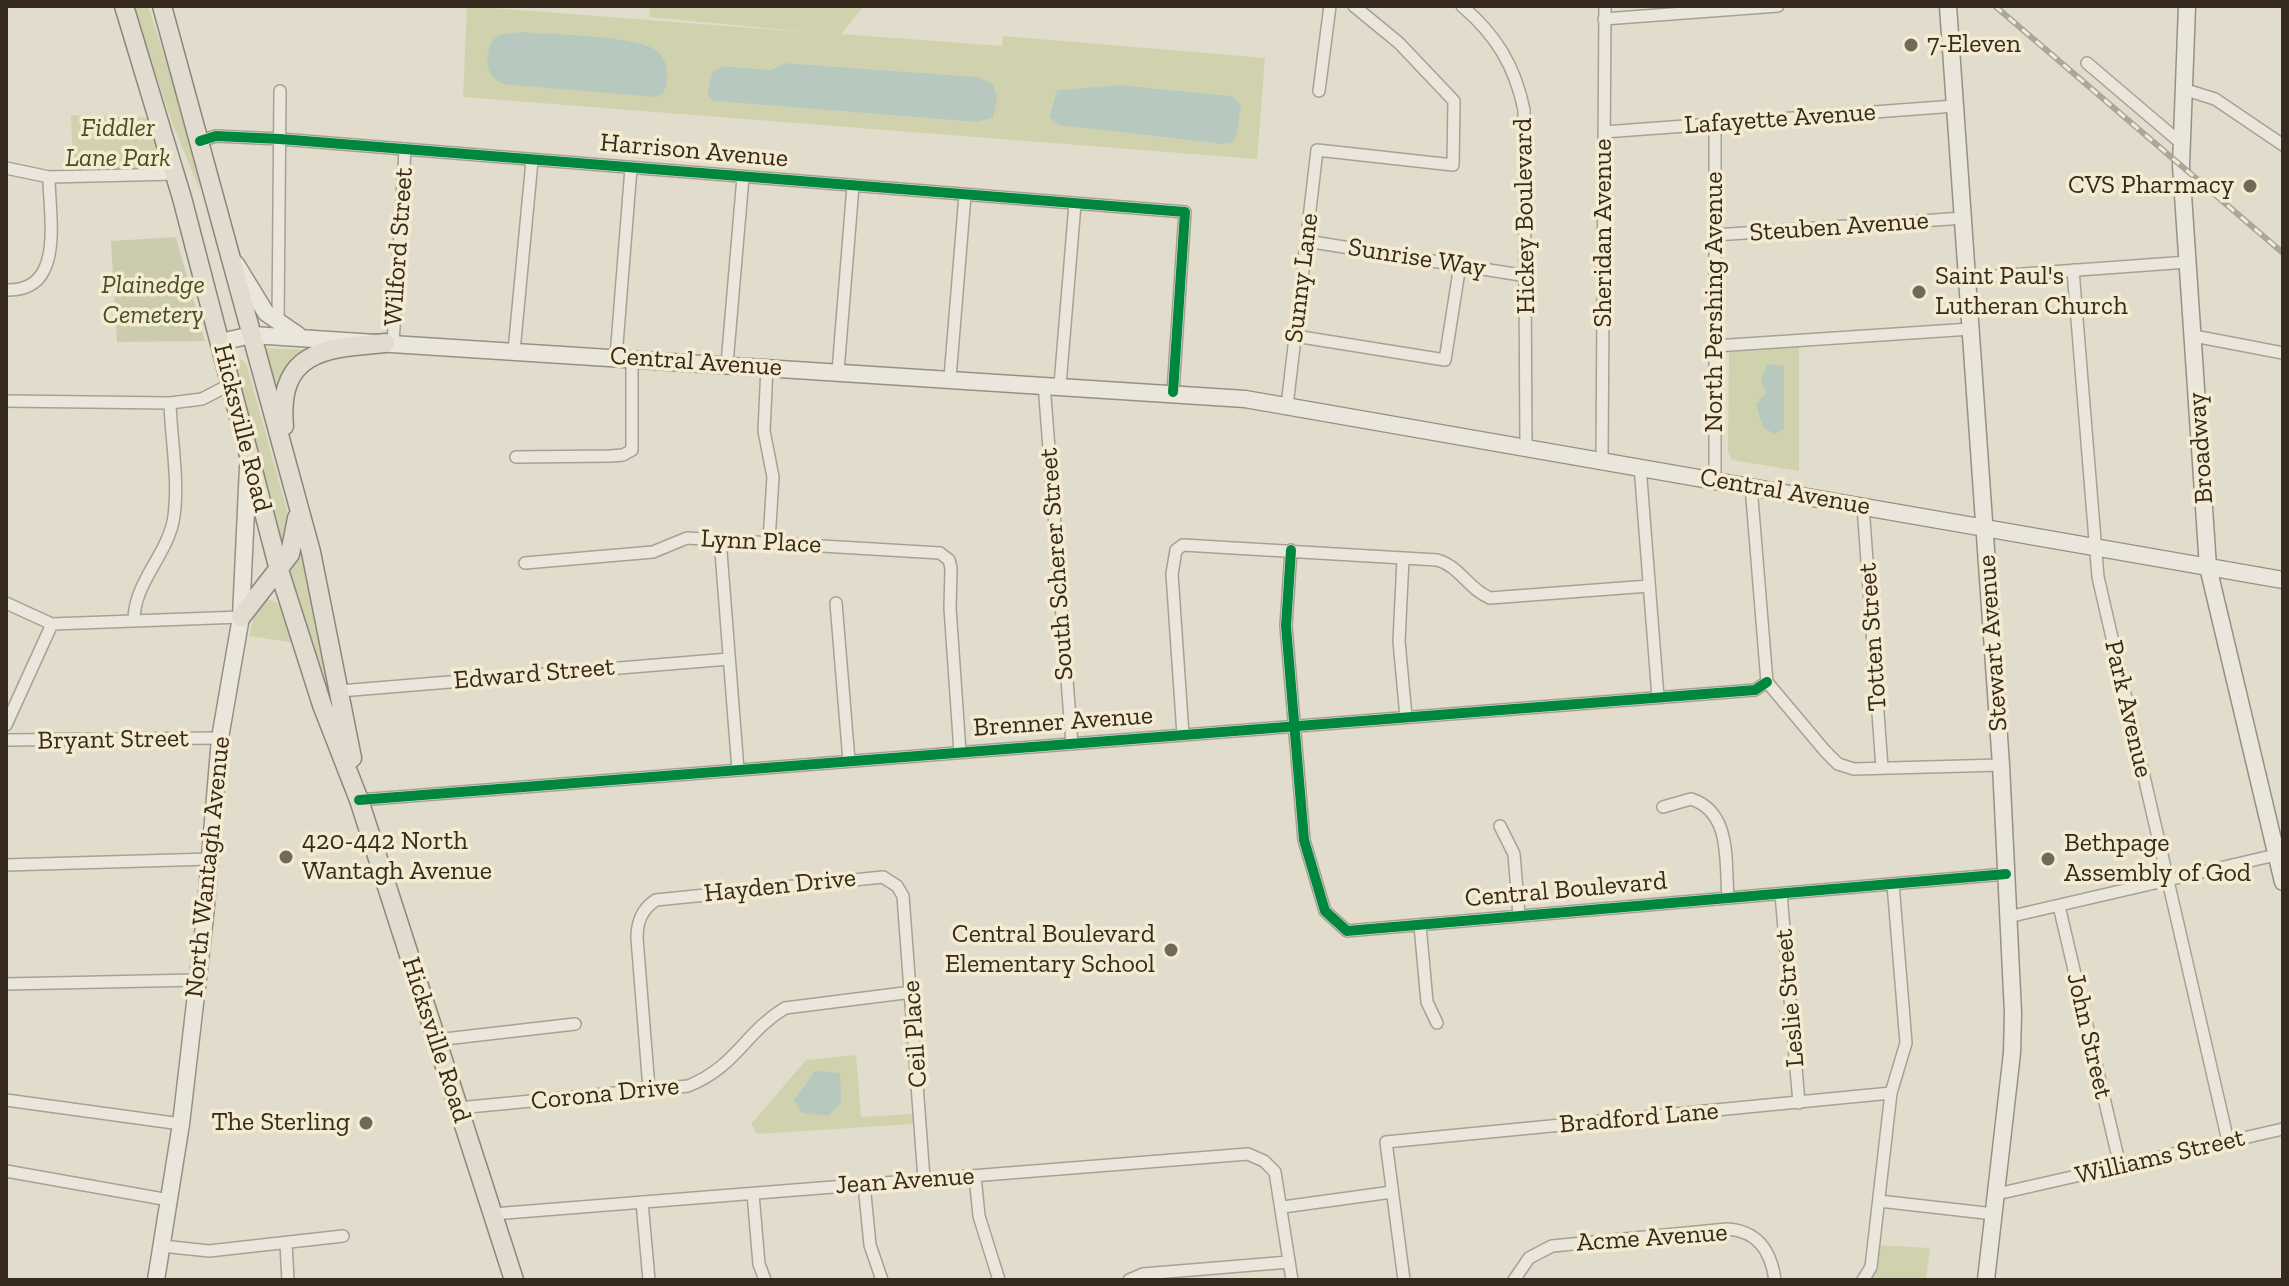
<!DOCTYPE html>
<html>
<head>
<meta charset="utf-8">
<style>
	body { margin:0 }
	#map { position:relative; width:2289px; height:1286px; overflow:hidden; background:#e2dccc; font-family:"Zilla Slab",serif }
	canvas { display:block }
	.frame { position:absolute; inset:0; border:8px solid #352a1d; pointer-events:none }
</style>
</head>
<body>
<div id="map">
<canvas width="2289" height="1286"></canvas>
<div class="frame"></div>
</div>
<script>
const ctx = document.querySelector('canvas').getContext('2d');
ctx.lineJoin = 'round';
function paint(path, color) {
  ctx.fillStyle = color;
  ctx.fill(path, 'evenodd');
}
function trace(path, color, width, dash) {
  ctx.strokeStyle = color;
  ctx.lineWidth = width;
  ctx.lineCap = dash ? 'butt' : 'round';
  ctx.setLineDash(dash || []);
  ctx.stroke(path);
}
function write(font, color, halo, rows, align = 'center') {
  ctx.font = font + ' "Zilla Slab",serif';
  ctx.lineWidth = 7;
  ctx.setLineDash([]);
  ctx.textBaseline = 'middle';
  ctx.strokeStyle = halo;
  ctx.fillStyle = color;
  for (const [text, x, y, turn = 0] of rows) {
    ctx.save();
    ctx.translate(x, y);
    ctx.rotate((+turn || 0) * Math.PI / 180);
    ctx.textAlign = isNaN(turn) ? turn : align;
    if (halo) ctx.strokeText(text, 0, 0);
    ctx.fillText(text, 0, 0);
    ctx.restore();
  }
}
const green = new Path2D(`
	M133 6H148L186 122 200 191 171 120Z
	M467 6 818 33 649 17 650 6H864L841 34 1002 46 1003 36 1265 58 1257 159 463 97ZM785 63 979 77 976 122 715 101 721 66 771 70ZM1119 85 1232 96 1241 105 1221 144 1059 125 1049 116 1057 90Z
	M71 115 156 118 171 170 73 173Z
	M1799 345V471L1732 460 1728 452 1729 352Z
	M264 348 317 350 279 393Z
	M241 359 246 363 287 510 289 520 282 548 238 370Z
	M301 545 330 676 332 716 286 570Z
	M264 599C287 600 289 625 295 643L249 636 257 605Z
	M856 1055 861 1117 912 1114 913 1124 757 1134 751 1124 806 1060Z
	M1877 1245 1930 1248 1926 1280H1867Z`);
const cemetery = new Path2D(`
	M176 237 205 341 117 342 111 241Z`);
const water = new Path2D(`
	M522 32C553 35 630 35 654 49 669 57 670 81 663 94L655 97 502 84C485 73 485 61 491 42L499 35Z
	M785 63 979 77 993 85 997 97 993 118 976 122 714 101 707 95 712 73 722 66 771 70Z
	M1119 85 1232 96 1241 105 1236 137 1231 143 1221 144 1059 125 1049 117 1057 90Z
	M1767 364 1784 366V429L1774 434 1763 427 1756 404 1766 393 1761 379Z
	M815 1071 840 1073 841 1103 828 1116 802 1113 794 1100Z`);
const street = new Path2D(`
	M1462 6C1496 35 1515 66 1524 110L1526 446
	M1604 19 1778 6
	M2087 63 2181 143
	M2183 89 2215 99 2283 145
	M1319 91 1330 6
	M1604 132 1955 106
	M200 141 216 136 280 139 1185 212 1173 392
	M6 168 49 177 175 174
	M1715 235 1964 218
	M1306 241 1527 276
	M2073 270 2098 577 2228 1141
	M1968 278 2188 262
	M6 290C66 292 49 217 49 177
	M278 323 280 91
	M1295 336 1445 360 1460 265
	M2194 336 2283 353
	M393 343 405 150
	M1715 346 1971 329
	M514 351 532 161
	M616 357 631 168
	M727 364 743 177
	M767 367 764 431 773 477 769 541
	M838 371 853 186
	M950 378 965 195
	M1044 384 1072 744
	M1060 385 1075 204
	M6 401 170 403 202 399 231 384
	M1287 406 1317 150 1453 165 1454 101 1399 43 1354 6
	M516 457 610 456 623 455 632 450V358
	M1602 460 1605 6
	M1640 466 1658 697
	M1715 480V123
	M1751 486 1767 682 1825 751 1838 764 1854 769 2001 765
	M1863 506 1882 768
	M720 539 738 770
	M1291 550 1286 626 1304 840 1325 911 1347 931 2006 874
	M1403 559 1399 641 1406 717
	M525 563 653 552 687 538 940 553 949 560 951 568 950 608 960 752
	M6 603 52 624
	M836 603 849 761
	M134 620C134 584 165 557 173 522 180 485 171 440 170 403
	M340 691 729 659
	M6 725 52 624 241 617
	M1183 735 1172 574 1176 550 1183 545 1437 560C1460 566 1468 589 1490 598L1649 586
	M6 740 220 738
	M359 800 1755 690 1767 682
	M1663 807 1691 799C1732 812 1725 862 1728 898
	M1500 826 1514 854 1519 916
	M6 865 210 859
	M1781 894 1799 1103
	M2059 906 2120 1166
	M2008 917 2280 854
	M1420 925 1427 1002 1437 1023
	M6 984 197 980
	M436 1040 575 1024
	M649 1089 637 938C637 921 642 909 656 900L883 877 897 886 903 896 924 1179
	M6 1100 181 1124
	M458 1108 688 1086C736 1067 745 1032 785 1008L912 992
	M6 1171 169 1200
	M975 1176 979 1216 999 1280
	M864 1184 870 1245 882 1280
	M753 1194 759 1264 765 1280
	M1997 1194 2283 1129
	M1879 1201 1994 1214
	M642 1202 649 1280
	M1283 1207 1392 1192
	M493 1214 1248 1154 1264 1161 1275 1172 1292 1280
	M286 1244 288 1280
	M162 1246 209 1251 343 1236
	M1129 1280 1143 1274 1289 1262
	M1404 1280 1386 1142 1891 1093
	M1514 1280 1529 1258 1552 1246 1727 1229C1758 1231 1771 1251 1775 1280
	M1863 1280 1871 1267 1891 1093 1906 1043 1893 884`);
const secondary = new Path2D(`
	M1948 6 2001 765 2013 1013 2012 1053 1986 1280
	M2187 6 2181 165 2208 567 2283 882
	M236 264 266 313 298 335
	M220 342 252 335 1245 399 2283 580
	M156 1280 181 1124 205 917 220 738 241 617 248 467`);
const primary = new Path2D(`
	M124 6 182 198 279 570 322 705 359 800 514 1280
	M162 6 311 552 352 758
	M284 426C277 350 327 348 385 343
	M241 617 290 554 297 518`);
const rail = new Path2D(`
	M1995 6 2283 253`);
const cycleway = new Path2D(`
	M200 141 216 136 280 139 1185 212 1173 392
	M1291 550 1286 626 1304 840 1325 911 1347 931 2006 874
	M359 800 1755 690 1767 682`);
const markers = [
	[1911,45,8,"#72685a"],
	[2250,186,8,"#72685a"],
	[1919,292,8,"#72685a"],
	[286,857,8,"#72685a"],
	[2048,859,8,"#72685a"],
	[1171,950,8,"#72685a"],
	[366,1123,8,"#72685a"]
];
const poiNames = [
	["7-Eleven",1927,45],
	["CVS Pharmacy",2234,186,"right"],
	["Saint Paul's",1935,277],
	["Lutheran Church",1935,307],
	["420-442 North",302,842],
	["Wantagh Avenue",302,872],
	["Bethpage",2064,844],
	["Assembly of God",2064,874],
	["Central Boulevard",1155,935,"right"],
	["Elementary School",1155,965,"right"],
	["The Sterling",350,1123,"right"]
];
const streetNames = [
	["Lafayette Avenue",1780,119,-4],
	["Harrison Avenue",694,151,5],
	["Hickey Boulevard",1525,216,-91],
	["Steuben Avenue",1839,227,-4],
	["Sheridan Avenue",1604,233,-90],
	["Wilford Street",399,247,-86],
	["Sunrise Way",1417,258,9],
	["Sunny Lane",1302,278,-83],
	["North Pershing Avenue",1715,302,-90],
	["Central Avenue",696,362,4],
	["Hicksville Road",242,428,76],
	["Broadway",2201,448,-94],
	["Central Avenue",1785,492,10],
	["Lynn Place",761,542,3],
	["South Scherer Street",1057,564,-94],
	["Totten Street",1873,637,-94],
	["Stewart Avenue",1993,643,-94],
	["Edward Street",534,674,-5],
	["Park Avenue",2128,709,77],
	["Brenner Avenue",1063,722,-4],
	["Bryant Street",113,740,-1],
	["North Wantagh Avenue",208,867,-84],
	["Hayden Drive",780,886,-6],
	["Central Boulevard",1566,890,-5],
	["Leslie Street",1790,998,-95],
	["Ceil Place",915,1034,-94],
	["John Street",2089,1036,77],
	["Hicksville Road",436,1040,72],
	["Corona Drive",605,1094,-6],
	["Bradford Lane",1639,1118,-5],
	["Williams Street",2160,1157,-13],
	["Jean Avenue",905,1181,-4],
	["Acme Avenue",1652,1238,-4]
];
const parkNames = [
	["Fiddler",118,129],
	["Lane Park",118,159],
	["Plainedge",153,286],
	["Cemetery",153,316]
];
paint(green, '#d0d2ae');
paint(cemetery, '#cbccae');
paint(water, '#b7c8be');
trace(street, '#a7a195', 14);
trace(secondary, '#979085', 19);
trace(primary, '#8d867c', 21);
trace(street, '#eae6dc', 11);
trace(secondary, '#eae6dc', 16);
trace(primary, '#e1dccf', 18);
trace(rail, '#a9a69d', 6);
trace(rail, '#f4ebd1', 3, [9]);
trace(cycleway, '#00873e', 10);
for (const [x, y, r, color] of markers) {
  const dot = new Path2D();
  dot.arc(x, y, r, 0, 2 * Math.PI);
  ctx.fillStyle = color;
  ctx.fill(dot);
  trace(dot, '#f4ebd1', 3);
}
write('26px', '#352a1d', '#f4ebd1', poiNames, 'left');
write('26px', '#352a1d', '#f4ebd1', streetNames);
write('italic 26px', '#455125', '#f4ebd1', parkNames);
</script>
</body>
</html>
